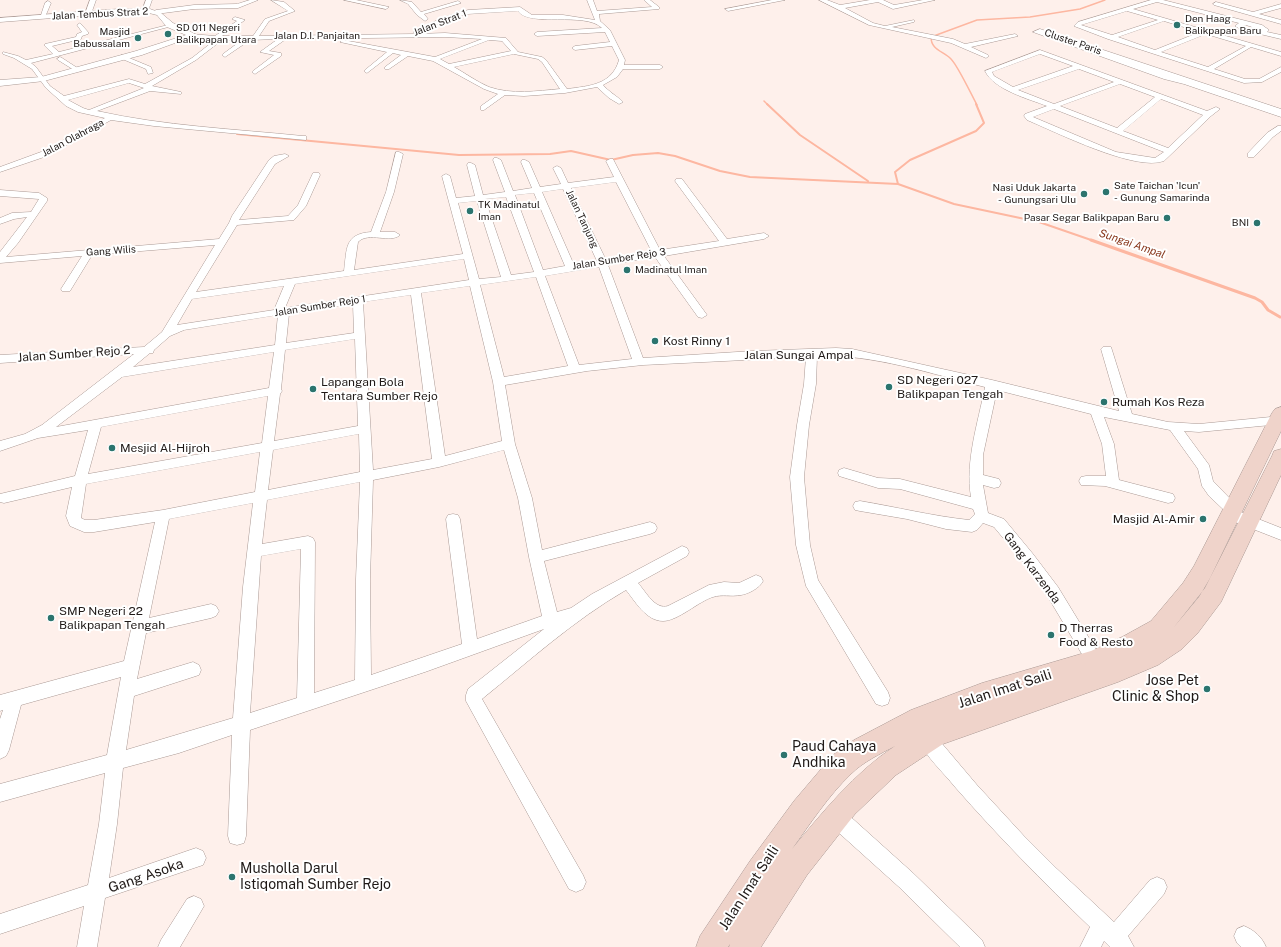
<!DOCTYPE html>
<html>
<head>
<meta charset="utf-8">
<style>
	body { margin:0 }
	canvas { display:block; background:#fef0eb }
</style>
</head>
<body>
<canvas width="1281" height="947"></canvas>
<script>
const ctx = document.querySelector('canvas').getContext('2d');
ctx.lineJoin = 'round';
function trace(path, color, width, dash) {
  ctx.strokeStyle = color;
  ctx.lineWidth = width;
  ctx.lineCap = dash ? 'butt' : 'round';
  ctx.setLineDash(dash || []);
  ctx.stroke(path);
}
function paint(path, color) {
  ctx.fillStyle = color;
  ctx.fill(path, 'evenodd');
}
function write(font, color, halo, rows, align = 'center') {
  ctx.font = font + ' "Public Sans",sans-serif';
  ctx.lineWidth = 4;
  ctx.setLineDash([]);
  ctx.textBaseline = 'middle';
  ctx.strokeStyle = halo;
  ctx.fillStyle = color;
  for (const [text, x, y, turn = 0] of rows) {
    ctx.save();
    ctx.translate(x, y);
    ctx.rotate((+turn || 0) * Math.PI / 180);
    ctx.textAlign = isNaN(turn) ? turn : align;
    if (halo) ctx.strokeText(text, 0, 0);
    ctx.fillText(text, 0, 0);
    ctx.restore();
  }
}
const streamFar2 = new Path2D(`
	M764 101 768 105
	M977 105C971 94 958 66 951 59 943 51 931 50 931 37L977 20 1030 17 1080 9 1105 0`);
const streamFar1 = new Path2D(`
	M767 104 800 135 868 181
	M976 104 984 123 976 131 910 160 895 172 898 184 954 204 1039 222 1094 241
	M237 134 459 155 550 154 571 151 611 160 633 155 658 153 675 156 720 171 750 177 898 184`);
const stream = new Path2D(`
	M1091 240 1255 298 1262 302 1268 310 1280 317`);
const minor = new Path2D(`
	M90 0H96L91 14 88 16 85 14Z
	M146 0H152L148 11 145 13 142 11Z
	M250 0H258L238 8 194 9 156 14 153 12 156 10 194 5 237 4Z
	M271 0 284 2 295 11 269 21 259 36 415 34 413 32 414 31 442 18 468 10 520 7 532 15H563L595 20 587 0H593L597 11 652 7 644 0H650L659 7V9L599 14 600 21 610 30 625 60 624 65H660L663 67 660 69H623L617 77 603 85C609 92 617 96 623 102L619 104 609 98 597 87 565 93 524 96 505 95 484 110H481V106L498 94 484 89 433 61 408 56 389 69H385V67L401 55 393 53 367 73 365 72V70L387 52 340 42 343 40 435 57 482 39 445 37 286 39 269 51 281 53V56L255 74 252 72 253 71 274 55 260 52 278 39 250 40 225 57 222 55 223 54 242 40H222L196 60 152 86 181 92V94L150 91 97 111C164 126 234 129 303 136H306V140L154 126 111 120 47 156 0 172V167L41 152 105 118 78 112 66 106 46 88 32 69 14 58 3 54V52L18 56 26 60 53 54 45 46V44L76 37 77 34 82 32 77 25 80 23 88 32V34L82 36 81 39 52 46 59 52 172 24V26L31 63 36 67 50 86 64 96 129 79 145 84 192 58 215 40 191 36V34L215 36 237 21 232 19 235 17 245 20 222 36H253L265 19 288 11ZM518 11C529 28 585 11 602 28L537 32 534 34 537 36 605 32 610 42 575 46 572 48 575 50 612 46 619 60C612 85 589 86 567 89L546 60 542 57 518 52 506 38 445 33 417 34 446 20 468 14ZM489 40 502 41 511 51 449 64 440 59ZM514 54 538 59 542 62 560 89C537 91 512 95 489 87 477 82 465 73 454 67ZM129 83 144 88 89 110 83 108 68 100Z
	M344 0H356L389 7 386 9Z
	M400 0 412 2 421 12 458 1 461 3 424 14 428 19 425 21 417 15 408 4Z
	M772 0H785L728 11 725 9Z
	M819 0H827L840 5 870 0H883L894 5 923 0H935L893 9 878 2 845 8 873 23 885 26 914 20V22L892 27 953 39 965 44 1015 34 1018 36 971 47 988 55 989 56 986 58 951 43 869 25Z
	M1151 0H1163L1262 25 1269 30 1267 32 1281 35V39L1260 34 1245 32 1235 26 1239 23 1157 2 1133 9 1281 52V56L1251 47 1214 69 1245 79H1259L1281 67V72L1262 82 1244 83 1108 39 1074 26 1078 22ZM1127 11 1158 20 1112 35 1081 25ZM1164 21 1200 32 1155 50 1118 37ZM1246 25 1261 30H1251L1242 26ZM1206 34 1246 46 1208 67 1161 52Z
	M48 1 51 3 45 17 40 18 45 3Z
	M1216 2 1253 12 1281 4V8L1259 14 1281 20V24L1214 5 1213 4Z
	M1040 29 1281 109V117L1184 84 1164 79 1033 32Z
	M1040 50 1207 111 1216 107 1220 109 1211 116 1164 161C1135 172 1056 132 1027 120L1024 116 1025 114 1047 106C1029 99 994 90 985 71ZM1040 54 1073 66 1013 87 994 76 992 72ZM1079 69 1114 82 1054 104 1018 90ZM1120 84 1155 97 1117 128 1060 106ZM1161 99 1203 115 1168 148 1123 131ZM1054 109 1164 152 1155 158 1116 152 1033 117Z
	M122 55 151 67 153 73 148 74 146 69 120 58 119 57Z
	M60 57 62 58 79 69 74 70 58 60 57 59Z
	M1278 126H1281V131L1273 137 1254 157H1248V153L1267 133Z
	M396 152H399L403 154 394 192 380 232H395L400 235C390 244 369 231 358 242L354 270 463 254 442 176 446 174 450 176 456 198 475 196 467 165 468 163H471L475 165 483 195 505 192 493 160 494 158H497L501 160 513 191 532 188 521 162 522 160H525L529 162 540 187 561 184 553 168 557 166 561 168 568 183 614 177 606 161 610 159H613L660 250 719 241 675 181 676 179H682L727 239 764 233 769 236 764 239 664 256 707 315 702 318 698 317 655 257 608 265 643 358 753 351 836 348 852 349 992 380 1119 411 1101 349 1103 347H1111L1132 414 1168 422 1199 424 1281 416V424L1199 432 1184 431 1209 465 1213 481 1237 506 1238 511 1281 528V540L1225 518 1223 514 1225 511 1209 496 1202 486 1198 469 1170 430 1104 417 1114 444 1119 480 1173 494 1175 498 1173 502 1168 503 1105 486 1081 485 1079 481 1081 477 1086 476H1106L1102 444 1091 414 997 390 983 455V475L999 479 1001 483 999 487 994 488 983 485 988 513 1004 519 1033 554 1058 587 1103 661 1101 666 1095 668 1089 666 1048 597 1023 562 994 527 983 523 977 530 972 532 946 529 907 519 860 511 855 510 853 506 855 502 860 501C896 507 932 516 969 520L975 514 973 509 900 489 878 488 839 476 838 473 839 470 844 468 878 478 900 479 971 497C965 461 978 423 985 387 931 374 874 354 817 356L816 384 809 425 804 477 810 545 818 580 888 692 890 698 888 704 882 706 876 704 806 586 796 545 790 477 797 425 804 384 806 357 643 365 587 371 505 385 515 444 532 498 542 550 650 522 655 524 657 528 655 532 650 534 544 561 557 612 571 608 592 594 682 546 687 548 689 552 687 556 638 583C646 592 655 610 668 606L709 585 724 582 739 583 756 575 761 577 763 581C760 588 748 594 741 595 731 597 722 594 713 597 699 601 678 621 663 621 646 621 635 601 626 590 574 620 529 661 482 699L583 875 586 882 583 889 576 892 569 889 466 701V695L468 689 544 629 425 672 250 730 246 836 244 843 237 845 230 843 228 836 232 735 179 753 123 768 117 824 109 878 196 848 203 851 206 858 203 865 105 898 97 947H77L84 906 0 934V914L88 885 99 824 105 773 0 802V784L107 755 121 677 21 705 9 750 6 756 0 759V719L3 710 0 711V695L124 661 155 522 94 532H84L70 526 66 516 72 487 4 503 0 502V494L75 476 88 430 38 438 0 451V441L25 434 42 425 134 354 0 363V355L144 347 162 332 215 245 92 255 70 291H62L61 289 82 256 0 263V252L27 217 14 219 0 224V218L12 213 31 212 39 199 0 196V190L39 193 47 198V201L18 243 6 257 219 239 229 223 232 216 269 160 274 156 285 154 289 156 275 164 239 220 288 216 298 205 313 173H319L320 175 306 206 294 220 237 225 196 292 344 271C347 249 344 234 371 232L386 192ZM616 182 652 252 606 260 571 188ZM563 189 597 261 574 265 542 192ZM534 193 565 266 543 270 515 195ZM506 197 534 272 511 275 485 199ZM477 201 501 277 479 279 458 203ZM464 259 469 280 285 308 295 284ZM599 267 632 359 579 365 545 276ZM536 277 568 366 504 377 480 285ZM284 286 274 310 177 325 192 299ZM470 286 493 382 502 441 445 456 421 293ZM411 295 432 459 373 470 363 302ZM353 304 354 333 286 343 289 314ZM278 315 275 345 133 367 150 353H153L154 350 170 336 184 330ZM355 339 358 426 274 441 280 394 282 391 281 389 285 350ZM274 352 269 388 56 427 122 377ZM268 396 262 443 88 474 101 427ZM359 434 360 472 268 490 273 450ZM504 450 518 498 529 557 542 616 477 639 460 519 458 515 453 514 448 515 446 519 462 644 371 675 370 579 373 480 439 467ZM260 452 255 492 163 510 94 520H85L81 518 86 484ZM360 482 356 579 355 680 314 693 315 542 313 538 308 536 262 544 267 500ZM253 503 243 587 233 718 126 750 134 696 199 675 201 670 199 665 193 662 137 679 146 633 211 618 216 616 219 611 216 606 211 604 149 618 169 519ZM301 549 297 698 250 713 261 556Z
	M927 730 933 733 977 785 1024 836 1056 868 1114 922 1150 880 1157 877 1164 880 1167 887 1164 894 1128 936 1134 947H1110L1104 941 1101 947H1080L1090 927C1043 882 998 836 955 787 943 772 926 757 918 739L921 733Z
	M836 808 843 810 913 873 982 940 985 947H960L899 887 829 824 827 817 829 810Z
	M194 896 201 899 204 906 180 947H158L161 940 187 899Z
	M1244 926C1254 930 1262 937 1266 947H1241L1237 943 1234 936 1237 929Z`);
const tertiary = new Path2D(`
	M119 9H150L161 13 173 23 197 35 142 55 44 81 0 86V80L41 77 136 51 186 35 167 27 157 15 149 13H119L0 22V18Z`);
const secondary = new Path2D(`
	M1281 407V431L1210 578 1199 597 1174 627 1205 588 1272 456 1274 451 1281 449V475L1221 602 1197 634 1182 649 1158 665 1118 682 943 744 896 775 855 814 807 875 761 947H729L730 944 728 947H696L700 936 750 861 794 801 833 755 854 740 911 710 982 683 1091 651 1122 637 1151 621 1183 583 1194 566 1272 413 1275 409ZM895 746C854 773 823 812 792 849 810 824 828 796 851 774 863 762 880 754 895 746Z`);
const markers = [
	[1177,25,4,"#2b746e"],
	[168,34,4,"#2b746e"],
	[138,38,4,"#2b746e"],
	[1106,192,4,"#2b746e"],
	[1084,194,4,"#2b746e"],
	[470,211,4,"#2b746e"],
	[1167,218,4,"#2b746e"],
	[1257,223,4,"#2b746e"],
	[627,270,4,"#2b746e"],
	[655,341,4,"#2b746e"],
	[889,387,4,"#2b746e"],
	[313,389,4,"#2b746e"],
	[1104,402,4,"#2b746e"],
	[112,448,4,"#2b746e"],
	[1203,519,4,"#2b746e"],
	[51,618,4,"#2b746e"],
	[1051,635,4,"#2b746e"],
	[1207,689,4,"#2b746e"],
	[784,755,4,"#2b746e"],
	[232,877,4,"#2b746e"]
];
const farStreetnames = [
	["Jalan Tembus Strat 2",100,14,-3],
	["Jalan Strat 1",440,23,-21],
	["Jalan D.I. Panjaitan",317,36],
	["Cluster Paris",1073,42,19],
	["Jalan Olahraga",73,138,-28],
	["Jalan Tanjung",582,219,65],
	["Gang Wilis",111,251,-4],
	["Jalan Sumber Rejo 3",619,259,-9],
	["Jalan Sumber Rejo 1",320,306,-9]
];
const farPoinames = [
	["Den Haag",1185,19],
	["Balikpapan Baru",1185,31],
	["SD 011 Negeri",176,28],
	["Balikpapan Utara",176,40],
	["Masjid",130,32,"right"],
	["Babussalam",130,44,"right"],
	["Sate Taichan 'Icun'",1114,186],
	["- Gunung Samarinda",1114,198],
	["Nasi Uduk Jakarta",1076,188,"right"],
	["- Gunungsari Ulu",1076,200,"right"],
	["TK Madinatul",478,205],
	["Iman",478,217],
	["Pasar Segar Balikpapan Baru",1159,218,"right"],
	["BNI",1249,223,"right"],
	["Madinatul Iman",635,270]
];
const farWaternames = [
	["Sungai Ampal",1132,244,19]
];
const poiNames = [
	["Kost Rinny 1",663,341],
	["SD Negeri 027",897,380],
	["Balikpapan Tengah",897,394],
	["Lapangan Bola",321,382],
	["Tentara Sumber Rejo",321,396],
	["Rumah Kos Reza",1112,402],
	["Mesjid Al-Hijroh",120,448],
	["Masjid Al-Amir",1195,519,"right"],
	["SMP Negeri 22",59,611],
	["Balikpapan Tengah",59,625],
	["D Therras",1059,628],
	["Food & Resto",1059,642]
];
const streetNames = [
	["Jalan Sumber Rejo 2",74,354,-4],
	["Jalan Sungai Ampal",799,355],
	["Gang Karzenda",1032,568,53]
];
const nearPoinames = [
	["Jose Pet",1199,681,"right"],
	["Clinic & Shop",1199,697,"right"],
	["Paud Cahaya",792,747],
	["Andhika",792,763],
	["Musholla Darul",240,869],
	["Istiqomah Sumber Rejo",240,885]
];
const nearStreetnames = [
	["Jalan Imat Saili",1005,689,-18],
	["Gang Asoka",146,876,-19],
	["Jalan Imat Saili",749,888,-57]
];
trace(streamFar2, '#fdb7a1', 1.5);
trace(streamFar1, '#fdb7a1', 2);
trace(stream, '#fdb7a1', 3);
trace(minor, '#aa9994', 1);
trace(tertiary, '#aa9994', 1);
trace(secondary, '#aa9994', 1);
paint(minor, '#fff');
paint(tertiary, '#fff');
paint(secondary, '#efd3ca');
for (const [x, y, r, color] of markers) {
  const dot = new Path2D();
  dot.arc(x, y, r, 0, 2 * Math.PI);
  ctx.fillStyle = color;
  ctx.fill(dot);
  trace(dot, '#fff', 1.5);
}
write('10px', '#1f1917', '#fff', farStreetnames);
write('10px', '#1f1917', '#fff', farPoinames, 'left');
write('italic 11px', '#89381d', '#fff', farWaternames);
write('12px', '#1f1917', '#fff', poiNames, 'left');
write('12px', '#1f1917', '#fff', streetNames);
write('14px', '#1f1917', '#fff', nearPoinames, 'left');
write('14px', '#1f1917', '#fff', nearStreetnames);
</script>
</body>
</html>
